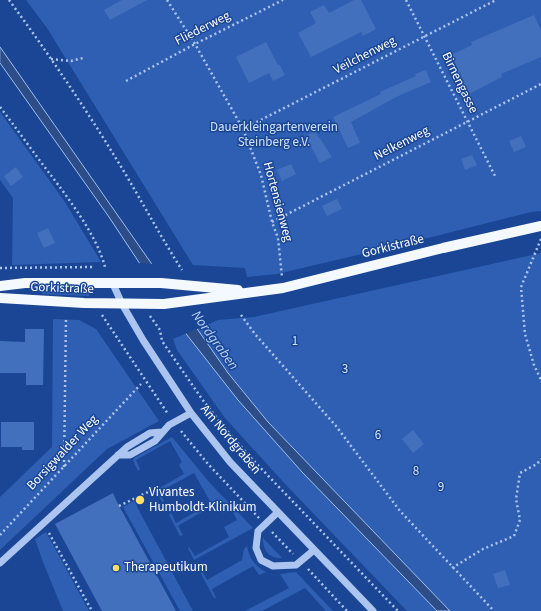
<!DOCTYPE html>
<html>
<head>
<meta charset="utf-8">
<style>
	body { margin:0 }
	canvas { display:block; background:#1a4695 }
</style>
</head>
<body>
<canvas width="541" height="611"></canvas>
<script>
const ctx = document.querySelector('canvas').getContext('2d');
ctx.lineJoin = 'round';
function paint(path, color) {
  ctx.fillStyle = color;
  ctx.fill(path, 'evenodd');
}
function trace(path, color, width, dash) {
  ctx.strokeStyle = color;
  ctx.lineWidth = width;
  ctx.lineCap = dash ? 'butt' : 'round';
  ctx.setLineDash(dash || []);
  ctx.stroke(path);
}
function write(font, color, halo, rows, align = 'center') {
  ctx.font = font + ' "Source Sans 3",sans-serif';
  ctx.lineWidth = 3;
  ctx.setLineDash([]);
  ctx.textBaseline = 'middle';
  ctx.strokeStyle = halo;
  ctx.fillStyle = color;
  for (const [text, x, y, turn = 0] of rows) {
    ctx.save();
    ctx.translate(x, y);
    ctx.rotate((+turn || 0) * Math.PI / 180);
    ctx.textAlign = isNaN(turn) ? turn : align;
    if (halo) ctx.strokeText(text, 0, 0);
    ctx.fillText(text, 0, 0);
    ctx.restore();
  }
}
const green = new Path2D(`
	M26 0H541V211L531 212 404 244 277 274 247 277 245 268 193 265 47 28Z
	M0 112 65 202 101 262 12 265 13 198 0 180Z
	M541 253V611H407L287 486 225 418 177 350 173 339 218 320 254 317Z
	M44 291H89V296L43 294 42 293Z
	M53 319 79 320 96 329 159 421 107 449 0 550V497L52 447Z
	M172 437 209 482 253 528 194 560 188 548 189 547 195 556 229 537 224 527 237 520 232 510 223 513 217 503 178 526 183 535 180 536 169 515 171 513 176 523 211 503 194 473 159 492 164 501 162 502 156 490 184 474 179 465 182 462 170 441 136 460 140 469 138 471 133 460 134 458Z
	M143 496 145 500 136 505 193 611H180L123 507Z
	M46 532 89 611H63L43 562 35 539Z
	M263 538 282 558C270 559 262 550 263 538Z
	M247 546C249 558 255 566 266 572L259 575 253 566 212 589 216 598H214L201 574 202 571 207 580 242 560 244 549Z
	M296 572 333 611H326L305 588 262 611H245L289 588 280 574Z`);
const water = new Path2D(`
	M0 47 228 373 268 422 450 611H437L302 472 238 400 187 335 109 217 0 63Z`);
const pier = new Path2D(`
	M137 263 154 264 199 328 185 334Z`);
const building = new Path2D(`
	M122 0H147L110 20 104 10Z
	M354 0H361L376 29 363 36 361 32 311 57 298 33 316 23 310 12 324 5 329 13Z
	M534 15 541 30V57L501 74 502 77 465 96 459 83 461 82 447 57 472 45 471 42Z
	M266 42 278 65 279 64 285 75 273 81 269 73 249 83 236 57Z
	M426 70 431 82 396 97 351 122 360 143 348 148 333 117 381 94 380 92 416 76 415 74Z
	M315 131 332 157 320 163 305 136Z
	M521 136 526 147 514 152 509 141Z
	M472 155 477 165 465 170 461 159Z
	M291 164 296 174 282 181 277 170Z
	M16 167 23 177 11 186 4 176Z
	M337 199 342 209 327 216 322 206Z
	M48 228 55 243 44 248 37 233Z
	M25 329H44L43 385H26V373H0V341L25 342Z
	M1 422H34V450H22V447H1Z
	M413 430 424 444 413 453 402 439Z
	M113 493 116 500 176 611H102L55 524Z
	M505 570 510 585 498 588 493 574Z`);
const path = new Path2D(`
	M9 0C45 49 80 100 112 152 136 190 157 231 182 270
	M167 0 195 44 243 129 261 175 272 222 278 238 282 277
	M406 0 495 176
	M51 59 71 61 83 58
	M126 81 195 44 283 0
	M0 107C17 129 33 152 50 174 69 199 97 236 105 267
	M243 129 496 0
	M272 222 541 84
	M541 239 521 287 525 334 534 365 541 380
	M0 268 93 267
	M102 315 168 414
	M241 315 255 334 336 426 400 511 494 611
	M150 316 160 330 162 341 202 399 223 426 253 460 398 611
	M181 431 208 464 259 518
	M64 467 66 317
	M119 506 150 491
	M272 532 293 554
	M49 533 92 611
	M0 535 141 384
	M452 568 483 549 514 536 520 520 516 499 520 473 537 464 541 459
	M308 569 347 611`);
const minor = new Path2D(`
	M113 284 122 304 143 340 191 413 230 462 373 611
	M118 455H130L155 441 169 425 191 413
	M278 512 258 531 256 548 261 560 273 566 296 565 314 550
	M0 563 127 447 150 433 162 432`);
const major = new Path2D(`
	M0 286 25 283H161L238 290
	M0 298 84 303 164 304 283 288 443 248 541 226`);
const markers = [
	[140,500,5,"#ffdf6a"],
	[116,568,4,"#ffdf6a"]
];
const streetNames = [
	["Fliederweg",203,29,-27],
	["Veilchenweg",365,56,-27],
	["Birnengasse",459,83,64],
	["Nelkenweg",402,144,-27],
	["Hortensienweg",277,202,75],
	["Gorkistraße",393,247,-14],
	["Gorkistraße",62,289,2],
	["Am Nordgraben",230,440,50],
	["Borsigwalder Weg",63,453,-47]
];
const parkNames = [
	["Dauerkleingartenverein",274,128],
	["Steinberg e.V.",274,143],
	["1",295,342],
	["3",345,370],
	["6",378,436],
	["8",416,472],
	["9",441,488]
];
const poiNames = [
	["Vivantes",149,493],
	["Humboldt-Klinikum",149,508],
	["Therapeutikum",124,568]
];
const waterNames = [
	["Nordgraben",214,341,54]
];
paint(green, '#2e5fb3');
paint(water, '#2c4d87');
trace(water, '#9ebff2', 1);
paint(pier, '#1a4695');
paint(building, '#4370bc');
trace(path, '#abc5f0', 2.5, [2, 3]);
trace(minor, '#abc5f0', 7);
trace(major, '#f4f8ff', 10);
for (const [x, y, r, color] of markers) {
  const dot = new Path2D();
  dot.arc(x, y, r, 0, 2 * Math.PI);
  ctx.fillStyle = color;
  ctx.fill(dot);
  trace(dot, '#1a4695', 1.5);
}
write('13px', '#fff', '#1a4695', streetNames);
write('13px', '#d2e2fb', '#1a4695', parkNames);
write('13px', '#fff', '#1a4695', poiNames, 'left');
write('italic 14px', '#b8d0f7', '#1a4695', waterNames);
</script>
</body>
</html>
